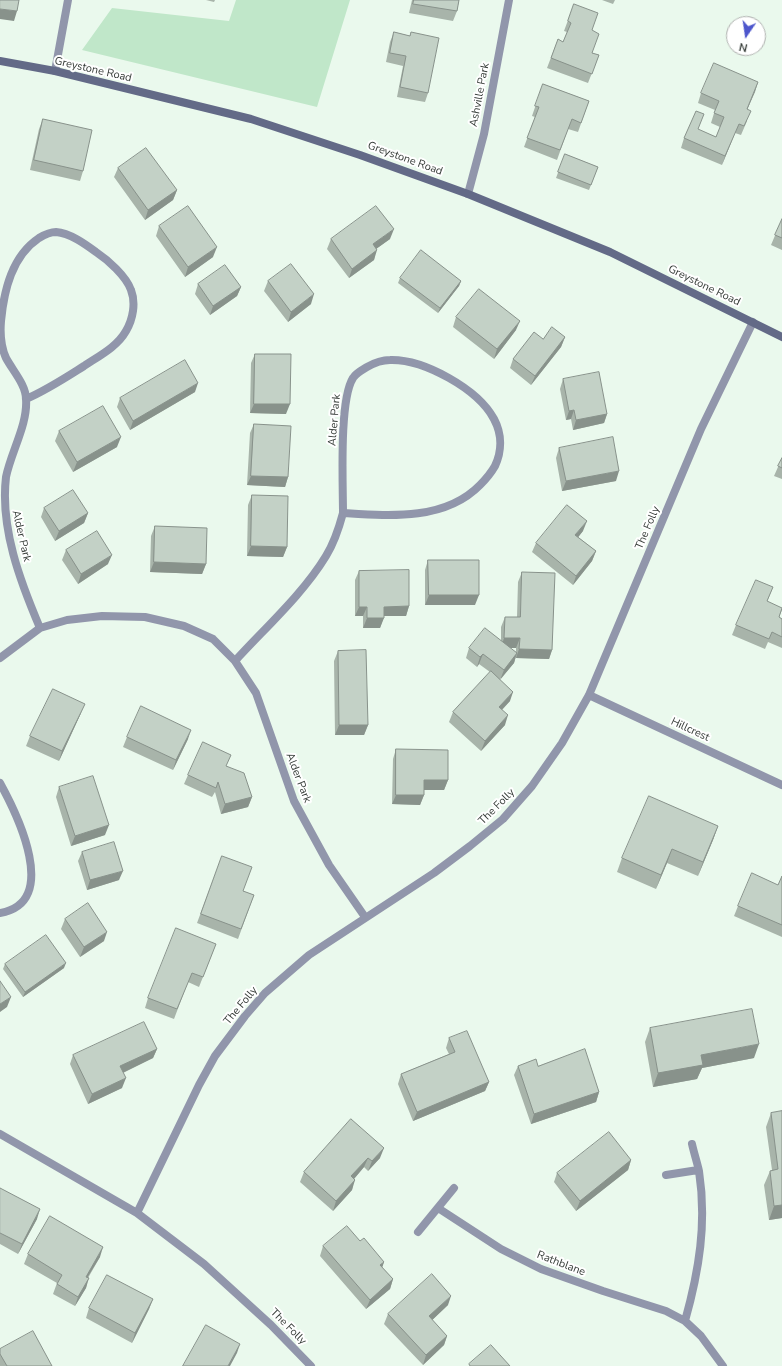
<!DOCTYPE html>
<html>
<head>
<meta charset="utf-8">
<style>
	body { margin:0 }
	#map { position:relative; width:782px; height:1366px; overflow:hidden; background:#eaf9ed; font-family:"Nunito Sans",sans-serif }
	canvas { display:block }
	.north { position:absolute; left:726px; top:16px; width:40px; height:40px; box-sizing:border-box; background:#fff; border:1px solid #afb1af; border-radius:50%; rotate:193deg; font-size:11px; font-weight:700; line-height:16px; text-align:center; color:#363c38 }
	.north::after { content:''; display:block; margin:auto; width:14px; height:18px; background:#4d56cc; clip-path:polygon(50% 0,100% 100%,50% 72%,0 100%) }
</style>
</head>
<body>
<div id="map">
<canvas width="782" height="1366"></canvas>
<div class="north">N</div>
</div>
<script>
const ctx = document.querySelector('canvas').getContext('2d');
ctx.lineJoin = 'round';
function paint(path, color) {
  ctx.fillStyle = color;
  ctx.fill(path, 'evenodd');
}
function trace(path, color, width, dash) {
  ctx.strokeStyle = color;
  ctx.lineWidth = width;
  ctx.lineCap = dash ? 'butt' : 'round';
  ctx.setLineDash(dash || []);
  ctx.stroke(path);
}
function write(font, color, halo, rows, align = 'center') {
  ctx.font = font + ' "Nunito Sans",sans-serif';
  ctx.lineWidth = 4;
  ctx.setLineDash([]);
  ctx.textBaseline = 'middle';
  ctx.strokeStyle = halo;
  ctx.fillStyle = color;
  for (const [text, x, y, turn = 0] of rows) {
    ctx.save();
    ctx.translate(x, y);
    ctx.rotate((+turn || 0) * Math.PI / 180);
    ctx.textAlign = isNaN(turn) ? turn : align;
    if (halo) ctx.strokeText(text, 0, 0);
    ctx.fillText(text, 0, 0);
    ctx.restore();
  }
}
const green = new Path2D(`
	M236 0H350L317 107 82 50 112 8 229 21Z`);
const street = new Path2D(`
	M55 71 68 0
	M468 194 484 134 509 0
	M26 399C47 390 65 378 84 366 99 356 117 347 126 331 133 319 136 303 131 290 126 276 108 260 96 252 85 244 70 233 56 232 50 232 44 235 39 238 12 256 4 290 1 321 0 333 1 347 6 358 13 371 26 385 26 399 28 424 11 452 6 477 0 528 20 581 40 628
	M0 658 40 628 67 620 102 616 145 617 184 626 213 639 235 661 256 693 294 801 329 865 365 917
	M235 661C265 628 303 594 326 556 334 543 339 528 343 513 389 516 445 521 480 485 486 479 491 473 495 466 502 451 502 434 494 419 478 389 424 359 390 360 381 360 374 363 367 367 362 370 356 373 353 378 339 400 343 484 343 513
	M589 695 782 785
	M0 783C17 814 61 903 0 913
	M0 1134 137 1213 204 1264 271 1325 311 1366
	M666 1175 698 1170
	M438 1208 501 1249 541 1269 603 1291 666 1311 685 1321 701 1336 723 1366
	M137 1213 199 1085 215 1056 245 1016 265 993 309 955 434 873 470 846 503 819 532 786 562 743 589 695 701 429 753 322
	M418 1232 454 1188
	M685 1321C699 1271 707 1223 699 1171 697 1162 694 1153 692 1144`);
const secondary = new Path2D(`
	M0 61 55 71 251 119 360 155 468 194 610 252 782 337`);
const wall = new Path2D(`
	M206 0H215L214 2Z
	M412 0H459L457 11 453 21 409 13Z
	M602 0H615L613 4Z
	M574 4 592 31V53L599 55 588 83 547 68 558 39 563 42 567 32 564 31Z
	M394 32 410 36 411 32 428 93 425 102 397 97 403 66 386 62 390 42Z
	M758 82 747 110V121L741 135 735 133 722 165 681 148 684 138 698 130 716 137 720 127 711 123 715 110 698 103 701 93Z
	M543 84 589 101 578 132 568 129 557 160 524 147 535 117 532 116Z
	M43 119 83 171 80 181 30 170 39 129Z
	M565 154 598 167 589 190 556 178Z
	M118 168 177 190 173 200 145 220 114 177Z
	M782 219V250L771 245Z
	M159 226 213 257 185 277 156 236Z
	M331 239H390L376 249 374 260 349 278 327 249Z
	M400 278 461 281 459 286 438 313 398 283Z
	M268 281 311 304 288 322 264 291Z
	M198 284 241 287 237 296 210 315 195 294Z
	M456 317 516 330 494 359 453 327Z
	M565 337 561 347 531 385 510 368 513 359 543 339Z
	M255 354 286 414 250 413 251 363Z
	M563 379 607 414 604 423 573 430 571 419 566 420 560 389Z
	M195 392 130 430 117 407 120 398Z
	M254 424 288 477 285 487 247 485 250 433Z
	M59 431 117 447 73 472 55 441Z
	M559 448 616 481 562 491 556 458Z
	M782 458V479L774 476Z
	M252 495 287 547 283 557 247 556 248 505Z
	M44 508 88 513 84 523 55 541 41 517Z
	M155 526 206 564 202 574 150 572 151 536Z
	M583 531 578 537 596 551 592 561 573 585 532 552 536 543Z
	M66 550 108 564 78 584 62 560Z
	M428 560 475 605H425V570Z
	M359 571 409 606 406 616H384L380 628H363V616H355V580Z
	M522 572 552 650 549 659 516 658V656L514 663 500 679 510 701 502 710 505 725 481 751 449 722 453 712 490 672 479 664 477 667 466 658 469 648 501 640V627L505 617H517L518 582ZM510 648H516V652Z
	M773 587 767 602 782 610 779 617 782 619V648L768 642 765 649 732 635 736 625Z
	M338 651 368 725 364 735H335L334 661Z
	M81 713 59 761 26 746 30 736Z
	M127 737 188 739 173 770 123 747Z
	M396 749 448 780 444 790H424V795L420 805 392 804 393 759Z
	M227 766 252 797 248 807 221 814 215 792 212 797 184 784 188 775Z
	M59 787 105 835 71 846 56 797Z
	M718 826 713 840 698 876 667 863 656 889 617 872 622 858Z
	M82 852 119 880 87 890 78 861Z
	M222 856 243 891 254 895 238 939 197 923Z
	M782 876V937L734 916 738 906 778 885Z
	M65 919 104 941 80 957 61 929Z
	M216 944 199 987 188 982 174 1019 145 1008 148 998Z
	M5 964 64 968 23 997 3 969Z
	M650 1028 754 1058 702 1068 697 1079 653 1087 645 1042Z
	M449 1038 489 1082 485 1091 413 1121 398 1084 401 1074 449 1054 446 1048Z
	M157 1049 153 1058 123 1073 122 1088 88 1104 70 1064 73 1055Z
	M518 1066H538L599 1092 596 1102 531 1124 514 1075Z
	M782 1111V1218L769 1220 764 1185 770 1171 772 1170 766 1127 771 1113Z
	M351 1119 380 1158 368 1171 364 1167 354 1179 352 1190 333 1211 300 1182 304 1172Z
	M631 1160 628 1170 576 1211 554 1182 557 1173Z
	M0 1188 37 1219 18 1254 0 1244Z
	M360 1241 384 1262 382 1267 393 1279 390 1289 366 1309 320 1256 323 1246Z
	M28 1254 100 1257 88 1278 86 1288 75 1306 53 1294 57 1283 24 1264Z
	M153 1299 149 1309 132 1343 86 1318 89 1308Z
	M448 1305 432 1320 447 1336 444 1345 423 1365 384 1324 388 1314Z
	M0 1349 52 1366H0Z`);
const shadedWall = new Path2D(`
	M0 9 17 11 14 21 0 19Z
	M758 82 755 92 743 119 747 109Z
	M739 124 735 133 722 165 725 156Z
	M177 190 173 200 145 220 148 210Z
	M394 229 390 239 369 254 373 244Z
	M217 247 213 257 185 277 188 267Z
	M377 250 374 260 349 278 352 269Z
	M461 281 459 286 438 313 440 308Z
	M241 287 237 296 210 315 213 306Z
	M314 294 311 304 288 322 291 312Z
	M520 321 516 330 494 359 497 349Z
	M565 337 561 347 531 385 535 376Z
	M198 383 195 392 130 430 133 421Z
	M254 404H290L286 414 250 413Z
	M574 410 571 419 566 420 569 411Z
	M607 414 604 423 573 430 576 420Z
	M121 437 117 447 73 472 77 462Z
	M619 471 616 481 562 491 566 481Z
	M251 476 288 477 285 487 247 485Z
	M88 513 84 523 55 541 59 531Z
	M587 521 583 531 572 545 575 535Z
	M251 546 287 547 283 557 247 556Z
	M596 551 592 561 573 585 576 576Z
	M112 555 108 564 78 584 81 574Z
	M154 562 206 564 202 574 150 572Z
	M429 595H479L475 605H425Z
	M409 606 406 616H380L384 607Z
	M359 607H367L363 616H355Z
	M367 618H384L380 628H363Z
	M504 638H520L516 648H501Z
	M519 649 552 650 549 659 516 658Z
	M517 653 514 663 500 680 504 670Z
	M483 654 479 664 477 667 480 657Z
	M513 692 510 701 495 717 499 707Z
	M85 704 81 713 59 761 62 751Z
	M508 715 505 725 481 751 485 741Z
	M339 725H368L364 735H335Z
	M191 730 188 739 173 770 176 760Z
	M424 780H448L444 790H420Z
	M396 795H424L420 805 392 804Z
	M252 797 248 807 221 814 225 804Z
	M109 825 105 835 71 846 75 836Z
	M718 826 713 840 698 876 703 862Z
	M672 849 667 863 656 889 661 875Z
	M123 871 119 880 87 890 90 880Z
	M107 932 104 941 80 957 84 947Z
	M66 963 64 968 23 997 25 992Z
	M11 997 7 1007 0 1012V1004Z
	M759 1044 754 1058 702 1068 697 1079 653 1087 658 1073 701 1055Z
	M157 1049 153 1058 116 1076 120 1066Z
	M126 1078 122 1088 88 1104 92 1094Z
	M489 1082 485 1091 413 1121 417 1112Z
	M599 1092 596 1102 531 1124 534 1114Z
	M384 1148 380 1158 368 1171 372 1161Z
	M368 1158 364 1167 348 1186 351 1176Z
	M631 1160 628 1170 576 1211 580 1201Z
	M355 1180 352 1190 333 1211 336 1201Z
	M782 1205V1218L769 1220 774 1206Z
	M40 1209 37 1219 18 1254 22 1244Z
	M103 1247 100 1257 82 1286 86 1277Z
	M384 1262 381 1271 380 1265Z
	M89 1278 86 1288 75 1306 78 1297Z
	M393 1279 390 1289 366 1309 370 1300Z
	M451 1296 448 1305 426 1326 429 1316Z
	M153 1299 149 1309 132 1343 135 1333Z
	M447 1336 444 1345 423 1365 426 1355Z
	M240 1344 237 1353 230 1366H228Z`);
const building = new Path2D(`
	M0 0H19L17 11 0 9Z
	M414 0H459L457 11 413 4Z
	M574 4 598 13 592 30 599 34 592 53 599 55 592 74 551 58 558 39 563 42 571 23 568 21Z
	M394 32 410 36 411 32 439 38 428 93 400 87 406 56 390 53Z
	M714 63 758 82 747 109 751 111 744 126 739 124 725 156 684 138 696 111 704 114 698 129 716 137 724 117 714 113 719 101 701 93Z
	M543 84 589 101 581 123 572 119 560 150 527 138 539 107 535 106Z
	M43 119 92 130 83 171 34 160Z
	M146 148 177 190 148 210 118 168Z
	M565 154 598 167 591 185 558 172Z
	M188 206 217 247 188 267 159 226Z
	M376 206 394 229 373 244 377 250 352 269 331 239Z
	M782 219V238L775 235Z
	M421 250 461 281 440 308 400 278Z
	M291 264 314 294 291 312 268 281Z
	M225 265 241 287 213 306 198 284Z
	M479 289 520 321 497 349 456 317Z
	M552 327 565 337 535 376 513 359 534 332 543 339Z
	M255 354H291L290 404H254Z
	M185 360 198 383 133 421 120 398Z
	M599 372 607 414 576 420 574 410 569 411 563 379Z
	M103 406 121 437 77 462 59 431Z
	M254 424 291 426 288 477 251 476Z
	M613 437 619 471 566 481 559 448Z
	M782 458V468L778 466Z
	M73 490 88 513 59 531 44 508Z
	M252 495 288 496 287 547 251 546Z
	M567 505 587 521 575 535 596 551 576 576 536 543Z
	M155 526 207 528 206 564 154 562Z
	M97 531 112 555 81 574 66 550Z
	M428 560H479V595H429Z
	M409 570V606L384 607V618H367V607H359V571Z
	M522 572 555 573 552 650 519 649 520 638H504L505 617H520Z
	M756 580 773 587 767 601 782 608 779 617 782 619V637L772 632 769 639 736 625Z
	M485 628 517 653 504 670 483 654 480 657 469 648Z
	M366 650 368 725H339L338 651Z
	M491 671 513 692 499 707 508 715 485 741 453 712Z
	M53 689 85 704 62 751 30 736Z
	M141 706 191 730 176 760 127 737Z
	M203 742 231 755 226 766 244 773 252 797 225 804 218 782 216 788 188 775Z
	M396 749 448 750V780H424V795H396Z
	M93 776 109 825 75 836 59 787Z
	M649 796 718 826 703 862 672 849 661 875 622 858Z
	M114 842 123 871 90 880 82 852Z
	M222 856 252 867 243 891 254 895 241 929 201 914Z
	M752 873 778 885 782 876V925L738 906Z
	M88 903 107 932 84 947 65 919Z
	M176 928 216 944 203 977 192 973 177 1009 148 998Z
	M46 935 66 963 25 992 5 964Z
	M0 981 11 997 0 1004Z
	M752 1009 759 1044 701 1055 703 1065 658 1073 650 1028Z
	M144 1022 157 1049 120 1066 126 1078 92 1094 73 1055Z
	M467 1031 489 1082 417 1112 401 1074 455 1052 449 1038Z
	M585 1049 599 1092 534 1114 518 1066 536 1059 538 1066Z
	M782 1111V1205L774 1206 770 1171 778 1169 771 1113Z
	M351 1119 384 1148 372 1161 368 1158 351 1176 355 1180 336 1201 304 1172Z
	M609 1132 631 1160 580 1201 557 1173Z
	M0 1188 40 1209 22 1244 0 1233Z
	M50 1216 103 1247 86 1277 89 1278 78 1297 57 1284 62 1275 28 1254Z
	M347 1226 360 1241 364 1238 384 1262 380 1265 393 1279 370 1300 323 1246Z
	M432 1274 451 1296 429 1316 447 1336 426 1355 388 1314Z
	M107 1275 153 1299 135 1333 89 1308Z
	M206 1325 240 1344 228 1366H183Z
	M33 1331 52 1366H7L0 1354V1349Z
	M491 1345 510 1366H470L469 1364Z`);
const streetNames = [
	["Greystone Road",93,70,13],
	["Ashville Park",480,95,-79],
	["Greystone Road",405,159,20],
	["Greystone Road",704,286,26],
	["Alder Park",335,420,-85],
	["The Folly",648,528,-67],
	["Alder Park",21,536,77],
	["Hillcrest",690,730,25],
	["Alder Park",298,778,69],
	["The Folly",497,807,-45],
	["The Folly",241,1006,-50],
	["Rathblane",561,1264,21],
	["The Folly",288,1327,45]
];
paint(green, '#c0e7c9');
trace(street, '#9196ab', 8);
trace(secondary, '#636a87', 8);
paint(wall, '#a8b4aa');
paint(shadedWall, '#88928b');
paint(building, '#c3d1c6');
trace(building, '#88928b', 1);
write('11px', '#363c38', '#fff', streetNames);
</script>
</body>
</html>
